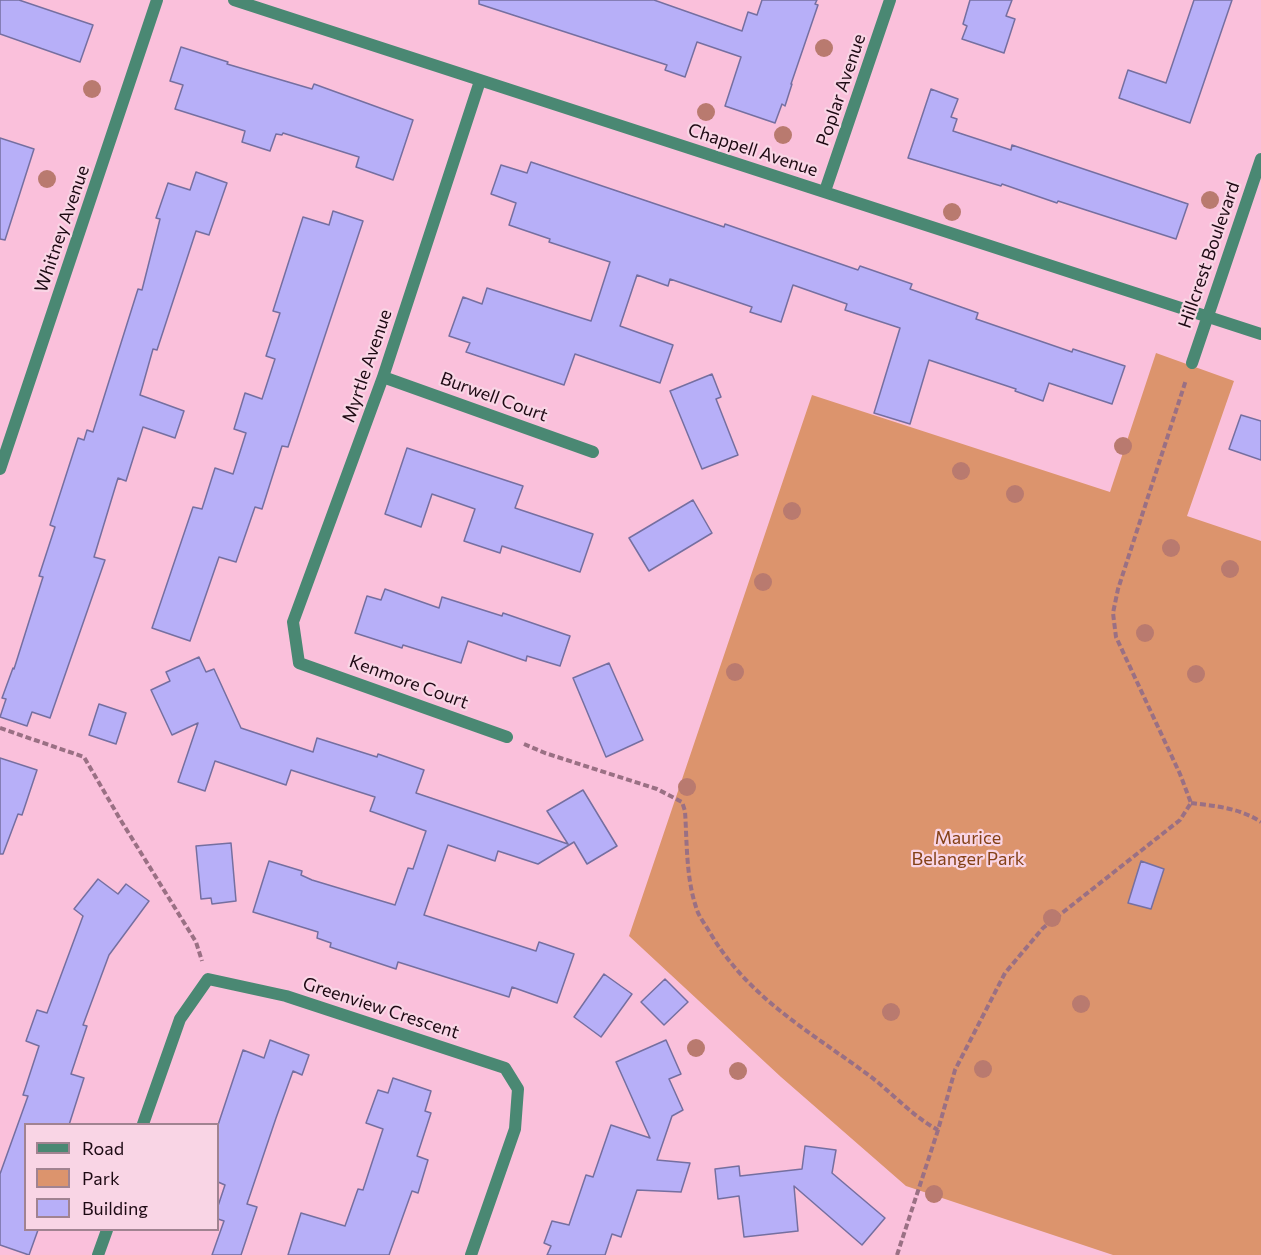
<!DOCTYPE html>
<html>
<head>
<meta charset="utf-8">
<style>
	body { margin:0 }
	#map { position:relative; width:1261px; height:1255px; overflow:hidden; background:#fac0db; font-family:Commissioner,sans-serif }
	canvas { display:block }
	.legend { position:absolute; left:24px; top:1123px; width:195px; height:108px; box-sizing:border-box; background:#f9d5e5; border:2px solid #a18391; margin:0; padding:8px 10px; list-style:none; font-size:18px; color:#1d0913 }
	.legend li { display:flex; align-items:center; gap:12px; height:30px }
	.legend b { width:30px; border:2px solid #a18391 }
</style>
</head>
<body>
<div id="map">
<canvas width="1261" height="1255"></canvas>
<ul class="legend">
<li><b style="height:8px;background:#4a8873"></b>Road</li>
<li><b style="height:16px;background:#dc946d"></b>Park</li>
<li><b style="height:16px;background:#b7aff8"></b>Building</li>
</ul>
</div>
<script>
const ctx = document.querySelector('canvas').getContext('2d');
ctx.lineJoin = 'round';
function paint(path, color) {
  ctx.fillStyle = color;
  ctx.fill(path, 'evenodd');
}
function trace(path, color, width, dash) {
  ctx.strokeStyle = color;
  ctx.lineWidth = width;
  ctx.lineCap = dash ? 'butt' : 'round';
  ctx.setLineDash(dash || []);
  ctx.stroke(path);
}
function write(font, color, halo, rows, align = 'center') {
  ctx.font = font + ' Commissioner,sans-serif';
  ctx.lineWidth = 4.5;
  ctx.setLineDash([]);
  ctx.textBaseline = 'middle';
  ctx.strokeStyle = halo;
  ctx.fillStyle = color;
  for (const [text, x, y, turn = 0] of rows) {
    ctx.save();
    ctx.translate(x, y);
    ctx.rotate((+turn || 0) * Math.PI / 180);
    ctx.textAlign = isNaN(turn) ? turn : align;
    if (halo) ctx.strokeText(text, 0, 0);
    ctx.fillText(text, 0, 0);
    ctx.restore();
  }
}
const green = new Path2D(`
	M1156 353 1234 381 1187 516 1261 541V1255H1113L906 1186 781 1077 629 936 812 395 1110 492Z`);
const building = new Path2D(`
	M0 0H19L93 25 80 62 0 34Z
	M479 0H654L742 31 748 12 757 15 762 0H817L815 4 818 5 791 84H792L785 106 782 104 775 123 725 106 741 57 697 42 685 77 665 70 667 65 479 4Z
	M970 0H1012L1006 16 1015 19 1004 53 962 39 967 26 963 24Z
	M1194 0H1232L1190 123 1119 98 1128 70 1166 83Z
	M181 47 228 62 227 64 312 89 314 84 413 120 393 180 356 167 359 157 283 133 282 135 276 134 270 151 242 142 245 131 175 109 183 85 170 81Z
	M931 89 958 99 951 117 957 119 953 131 1011 150 1012 145 1188 204 1176 239 1058 201 1057 203 1002 184 1001 186 908 158Z
	M0 138 34 149 5 240 0 239Z
	M531 162 724 227 725 224 858 270 860 266 912 284 910 289 978 313 976 319 1072 352 1073 349 1125 366 1112 404 1049 383 1043 401 1015 391 1016 389 929 360 910 424 874 413 900 328 845 310 847 304 793 285 781 322 750 312 752 307 670 279 668 286 637 275 620 326 673 345 660 383 575 354 564 385 466 352 470 343 449 336 463 297 482 304 487 288 591 321 610 262 549 242 550 239 509 225 516 203 491 194 501 165 527 173Z
	M196 172 227 183 209 235 196 231 157 350 153 349 140 395 184 411 175 438 143 427 126 481 118 478 94 557 105 560 50 718 32 712 27 726 0 717 6 699 2 698 13 668 14 669 43 577 39 576 55 527 50 525 78 438 84 440 87 430 93 432 138 289 142 290 160 219 156 218 168 183 190 190Z
	M333 211 363 221 288 447 282 446 262 509 255 507 236 562 219 557 190 641 152 628 193 507 202 509 215 468 233 474 246 433 234 429 245 393 262 399 275 359 266 356 280 313 273 311 303 217 329 225Z
	M712 374 721 397 716 399 738 455 702 469 670 391Z
	M1241 415 1261 421V460L1229 449Z
	M407 448 523 486 515 508 593 534 580 572 502 546 500 553 464 541 475 509 432 494 421 527 385 514Z
	M693 500 712 533 649 571 629 538Z
	M385 589 439 608 442 597 502 616 503 613 570 636 560 666 527 656 526 661 468 641 461 663 403 645 402 648 355 633 367 596 381 600Z
	M199 657 206 672 214 669 241 728 313 752 317 738 377 757 378 754 424 770 416 793 568 844 547 811 583 790 617 846 587 864 574 842 538 864 498 851 495 861 448 845 424 915 536 951 539 942 574 954 557 1003 512 987 509 997 398 962 396 969 330 947 331 943 317 938 318 932 253 912 269 861 302 871 301 875 312 880 395 905 408 868 413 869 426 831 370 811 375 797 291 770 286 785 215 761 205 791 178 782 198 723 172 735 151 690 170 681 166 672Z
	M609 663 643 740 606 757 573 678Z
	M99 704 126 713 116 744 89 735Z
	M0 758 37 770 22 815 18 814 3 854H0Z
	M231 843 236 901 212 904 211 898 201 899 196 846Z
	M1141 861 1164 869 1151 909 1128 903Z
	M98 879 118 894 126 884 149 901 109 955 83 1025 87 1026 71 1074 84 1078 69 1125H26V1230H38L29 1255 0 1245V1174L28 1096 23 1095 39 1046 26 1041 37 1010 47 1013 83 916 74 909Z
	M604 974 632 994 601 1037 574 1017Z
	M665 979 688 1002 664 1025 641 1002Z
	M270 1040 309 1055 302 1075 293 1071 276 1118 247 1204 257 1207 241 1255H212L224 1221 218 1219V1206L225 1185 218 1182V1125L243 1050 264 1058Z
	M666 1040 681 1074 669 1079 683 1110 672 1116 657 1160 690 1163 681 1192 637 1190 621 1237 612 1234 605 1255H547L551 1246 544 1243 552 1221 569 1225 586 1175 593 1177 611 1125 650 1138 616 1062Z
	M393 1078 431 1091 425 1111 431 1113 417 1156 428 1160 418 1193 412 1191 389 1255H288L301 1213 345 1226 358 1189 363 1190 383 1129 366 1123 378 1090 388 1093Z
	M805 1146 836 1150 832 1173 885 1218 862 1245 794 1186 798 1231 744 1237 739 1196 718 1199 715 1169 739 1166 740 1176 802 1169Z`);
const path = new Path2D(`
	M0 728 84 757 120 819 196 942 202 961
	M524 744 545 753 657 789 682 802 685 811C687 842 686 877 696 907 698 915 704 923 709 931 746 995 804 1028 863 1071 889 1089 910 1115 938 1130
	M1191 803C1215 806 1240 808 1261 822
	M897 1255 938 1130 955 1070 1005 973 1043 928 1180 820 1191 803 1180 774 1116 637 1113 613 1118 589 1186 380`);
const minor = new Path2D(`
	M234 0 1261 334
	M480 81 383 377 293 622 299 663 507 737
	M825 191 890 0
	M1192 363 1261 159
	M383 377 593 452
	M0 469 157 0
	M143 1124 180 1019 208 979 286 996 505 1068 518 1089 515 1129 471 1255
	M98 1255 107 1230`);
const trees = [
	[824,48],
	[92,89],
	[706,112],
	[783,135],
	[47,179],
	[1210,200],
	[952,212],
	[1123,446],
	[961,471],
	[1015,494],
	[792,511],
	[1171,548],
	[1230,569],
	[763,582],
	[1145,633],
	[735,672],
	[1196,674],
	[687,787],
	[1052,918],
	[1081,1004],
	[891,1012],
	[696,1048],
	[983,1069],
	[738,1071],
	[934,1194]
];
const streetNames = [
	["Poplar Avenue",841,90,-71],
	["Chappell Avenue",753,150,18],
	["Whitney Avenue",62,229,-71],
	["Hillcrest Boulevard",1209,255,-71],
	["Myrtle Avenue",367,366,-71],
	["Burwell Court",494,397,20],
	["Kenmore Court",409,682,20],
	["Greenview Crescent",381,1008,18]
];
const parkNames = [
	["Maurice",968,838],
	["Belanger Park",968,859]
];
paint(green, '#dc946d');
paint(building, '#b7aff8');
trace(building, '#756fa0', 1.5);
trace(path, '#9a7084', 4, [6, 3]);
trace(minor, '#4a8873', 12);
ctx.fillStyle = '#b97a6f';
for (const [x, y] of trees) {
  ctx.beginPath();
  ctx.arc(x, y, 9, 0, 2 * Math.PI);
  ctx.fill();
}
write('18px', '#1d0913', '#f9d5e5', streetNames);
write('18px', '#844116', '#f9d5e5', parkNames);
</script>
</body>
</html>
